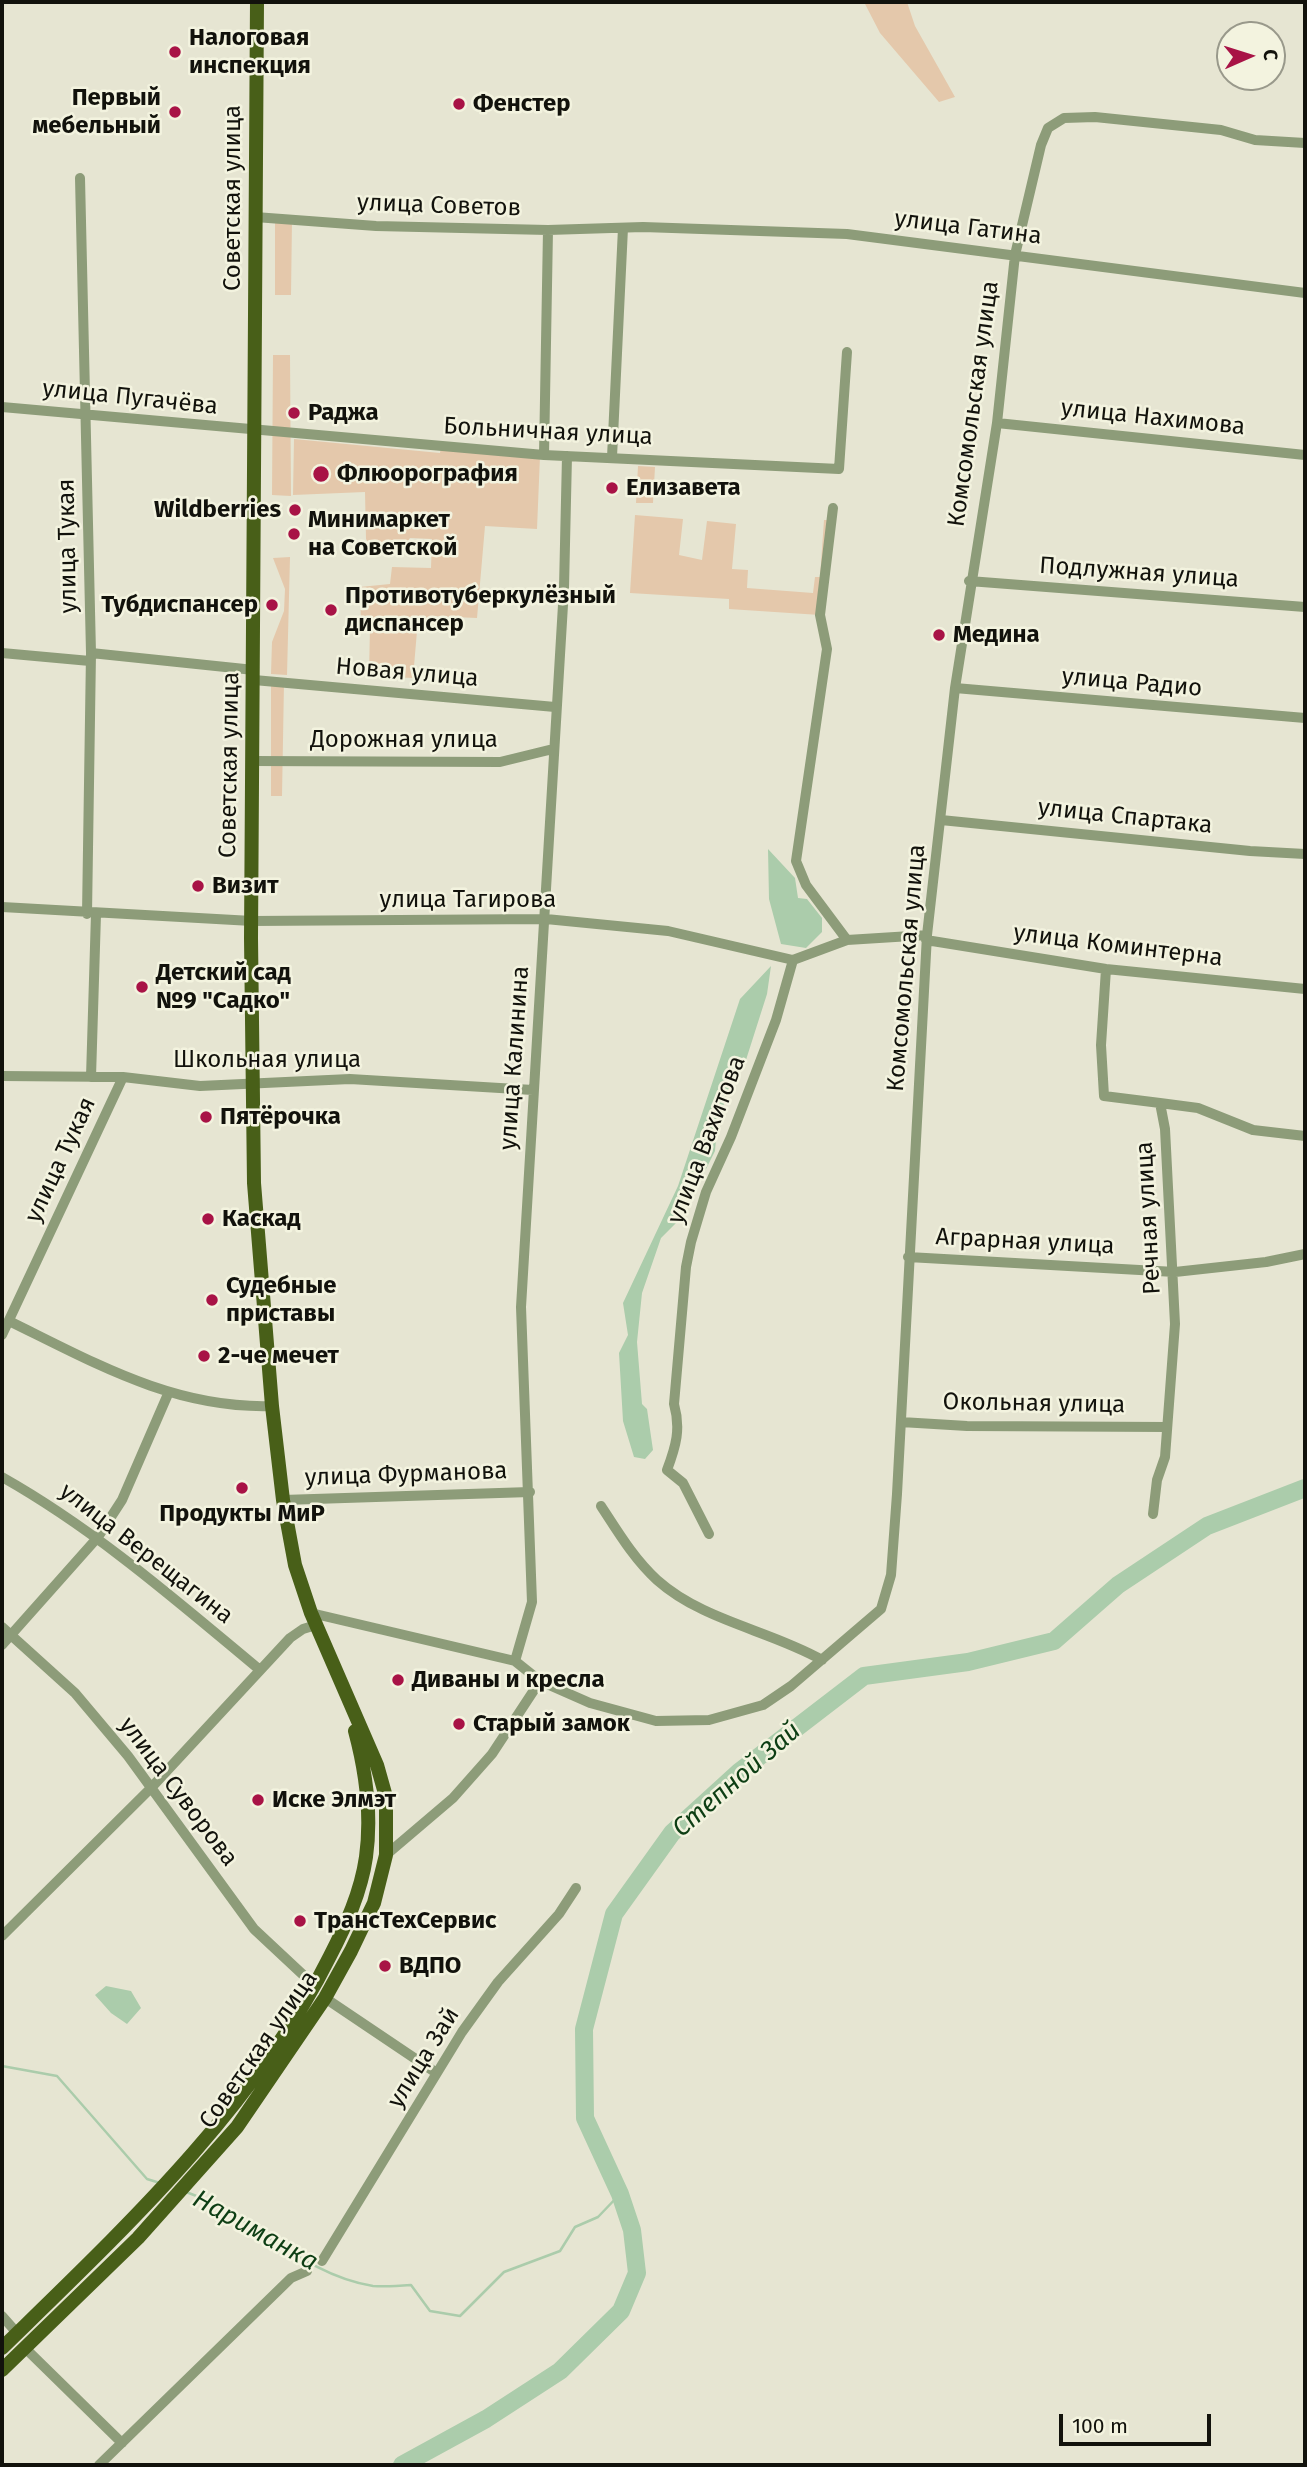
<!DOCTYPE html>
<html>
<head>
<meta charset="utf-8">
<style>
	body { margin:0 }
	#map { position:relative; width:1307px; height:2467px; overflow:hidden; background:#e6e5d2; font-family:"Fira Sans",sans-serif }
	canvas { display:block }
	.frame { position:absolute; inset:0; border:4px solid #12120c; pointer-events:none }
	.north { position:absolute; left:1216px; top:21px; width:70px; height:70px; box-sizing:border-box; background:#f3f3df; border:2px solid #99998b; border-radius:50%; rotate:87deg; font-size:19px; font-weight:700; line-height:28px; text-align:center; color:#12120c }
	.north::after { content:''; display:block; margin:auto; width:24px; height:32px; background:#a81346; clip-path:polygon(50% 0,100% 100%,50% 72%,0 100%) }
	.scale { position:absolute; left:1059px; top:2414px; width:152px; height:32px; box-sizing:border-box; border:4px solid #12120c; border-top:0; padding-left:9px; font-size:21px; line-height:24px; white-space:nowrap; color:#12120c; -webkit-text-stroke:5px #f3f3df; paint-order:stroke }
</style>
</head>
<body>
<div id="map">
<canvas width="1307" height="2467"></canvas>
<div class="frame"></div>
<div class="north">С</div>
<div class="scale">100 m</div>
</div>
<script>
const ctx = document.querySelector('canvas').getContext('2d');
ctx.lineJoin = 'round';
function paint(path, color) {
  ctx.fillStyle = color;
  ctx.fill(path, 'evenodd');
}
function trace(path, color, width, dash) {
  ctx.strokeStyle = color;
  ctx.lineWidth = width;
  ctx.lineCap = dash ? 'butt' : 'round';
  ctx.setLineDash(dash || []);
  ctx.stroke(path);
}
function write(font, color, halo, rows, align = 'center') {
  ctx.font = font + ' "Fira Sans",sans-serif';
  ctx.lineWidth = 5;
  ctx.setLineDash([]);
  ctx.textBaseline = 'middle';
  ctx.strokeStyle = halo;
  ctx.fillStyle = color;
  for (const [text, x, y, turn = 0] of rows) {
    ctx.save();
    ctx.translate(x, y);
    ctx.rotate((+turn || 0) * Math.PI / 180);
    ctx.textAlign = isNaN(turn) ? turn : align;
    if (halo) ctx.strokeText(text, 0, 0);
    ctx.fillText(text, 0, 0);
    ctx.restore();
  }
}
const green = new Path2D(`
	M864 2H907L915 26 955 97 939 102 880 33Z
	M275 218 292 220 291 295H275Z
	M273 355H290L291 496 272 495Z
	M294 439 440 453 441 447 540 456 537 529 485 526 477 618 431 616 430 631H417L413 678 369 676 370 626 361 625 360 587 390 584 392 567 431 568 432 539 410 538 403 548H372L366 539 365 492 293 495Z
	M638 466 655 467 653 503H636Z
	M635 515 683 519 679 555 702 560 707 521 736 524 732 569 748 570 747 588 813 593 815 577H820L824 520H831L820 615 729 609V599L630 593Z
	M290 557 287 675 271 674 272 642 284 611 285 589 273 558Z
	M271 682 284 683 282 796H271Z`);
const water = new Path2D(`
	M768 849 795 878 798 898 807 899 822 918V932L806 948 781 944 769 899Z
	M771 966 767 994 745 1063 732 1078 717 1126 715 1151 703 1175 688 1182 676 1223 661 1238 642 1293 637 1342 642 1404 647 1409 653 1450 645 1459 634 1457 623 1421 619 1353 628 1335 623 1303 678 1186 740 999Z
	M106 1986 131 1991 141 2008 127 2024 111 2013 95 1995Z`);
const stream = new Path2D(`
	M2 2066 57 2076 147 2179 160 2183
	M186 2192C252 2215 302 2275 373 2286 386 2287 399 2286 411 2285L430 2311 460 2316 504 2272 560 2251 575 2227 598 2217 620 2194`);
const river = new Path2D(`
	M402 2465 486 2419 560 2371 621 2311 637 2273 632 2230 620 2194 585 2118 584 2029 614 1914 672 1833 739 1772 864 1676 968 1662 1054 1641 1118 1585 1207 1526 1305 1488`);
const minor = new Path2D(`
	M80 178 91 653 87 914
	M255 217 376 226 548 230 643 227 847 234 1305 293
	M2 407 544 455 839 469 847 352
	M997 423 1305 455
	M544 455 548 230
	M612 457 623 228
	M833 508 820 615 827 649 796 861 806 885 847 940
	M969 581 1305 607
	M2 653 90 661
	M91 653 254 670
	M254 680 555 707
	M955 688 1305 718
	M253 761 500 762 553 749
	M941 820 1250 851 1305 854
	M2 907 252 921 546 919 668 931 793 960 847 940 927 935
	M926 940 1106 969 1305 989
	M1106 969 1101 1045 1104 1096 1160 1103 1165 1129 1175 1324 1165 1457 1157 1480 1153 1514
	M2 1076 123 1077 200 1086 350 1079 533 1090
	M91 1077 96 914
	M1160 1103 1198 1108 1253 1130 1305 1136
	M908 1257 1175 1272 1266 1262 1305 1254
	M9 1321C95 1363 174 1409 272 1406
	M2 1335 123 1077
	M901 1422 967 1426 1167 1427
	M2 1477C96 1530 177 1601 260 1670
	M283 1500 530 1492
	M601 1506C618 1532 634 1559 657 1580 703 1621 769 1630 822 1660
	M709 1534 683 1483 667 1470C676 1446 681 1429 674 1404L686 1267 691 1242 706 1192 731 1137 776 1020 793 960
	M311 1613 515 1661 540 1681 590 1703 656 1721 709 1720 763 1705 791 1686 881 1609 891 1575 897 1494 927 935 955 688 997 423 1015 255 1041 145 1048 128 1064 118 1095 117 1221 130 1255 140 1305 143
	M2 1627 75 1693 128 1756 254 1929 315 1986
	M2 1645 98 1537 122 1500 168 1394
	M515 1661 532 1602 521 1307 564 588 567 456
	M386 1855 453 1798 492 1754 540 1681
	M2 1936 150 1789 290 1638 303 1629 316 1625
	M325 1998 435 2072
	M322 2261 462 2032 498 1982 559 1914 576 1888
	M2 2316 17 2333
	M25 2348 122 2443
	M99 2465 291 2278 307 2271`);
const major = new Path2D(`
	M2 2348C122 2231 255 2107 330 1956 346 1925 361 1892 366 1857 372 1814 366 1772 355 1731
	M2 2370 138 2238 237 2127 325 1998 351 1951 374 1903 386 1855V1797L377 1765 311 1613 295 1565 283 1500 272 1406 254 1183 251 938 257 2`);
const markers = [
	[175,52,7,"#a81346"],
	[459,104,7,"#a81346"],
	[175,112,7,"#a81346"],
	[294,413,7,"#a81346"],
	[321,474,9,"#a81346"],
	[612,488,7,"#a81346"],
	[295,510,7,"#a81346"],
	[294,534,7,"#a81346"],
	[272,605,7,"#a81346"],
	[331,610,7,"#a81346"],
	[939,635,7,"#a81346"],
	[198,886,7,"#a81346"],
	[142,987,7,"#a81346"],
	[206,1117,7,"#a81346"],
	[208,1219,7,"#a81346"],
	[212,1300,7,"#a81346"],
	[204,1356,7,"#a81346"],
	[242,1488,7,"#a81346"],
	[398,1680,7,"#a81346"],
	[459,1724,7,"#a81346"],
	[258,1800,7,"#a81346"],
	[300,1921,7,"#a81346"],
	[385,1966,7,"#a81346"]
];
const poiNames = [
	["Налоговая",189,38],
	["инспекция",189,66],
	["Первый",161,98,"right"],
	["мебельный",161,126,"right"],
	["Фенстер",473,104],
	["Раджа",308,413],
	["Флюорография",337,474],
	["Елизавета",626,488],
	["Wildberries",281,510,"right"],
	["Минимаркет",308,520],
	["на Советской",308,548],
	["Противотуберкулёзный",345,596],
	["диспансер",345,624],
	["Тубдиспансер",258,605,"right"],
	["Медина",953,635],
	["Визит",212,886],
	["Детский сад",156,973],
	["№9 \"Садко\"",156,1001],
	["Пятёрочка",220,1117],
	["Каскад",222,1219],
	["Судебные",226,1286],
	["приставы",226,1314],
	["2-че мечет",218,1356],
	["Продукты МиР",242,1514,"center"],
	["Диваны и кресла",412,1680],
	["Старый замок",473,1724],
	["Иске Элмэт",272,1800],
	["ТрансТехСервис",314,1921],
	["ВДПО",399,1966]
];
const streetNames = [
	["Советская улица",233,198,-90],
	["улица Советов",439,206,2],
	["улица Гатина",968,228,7],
	["улица Пугачёва",130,398,6],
	["Комсомольская улица",974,404,-82],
	["улица Нахимова",1153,418,6],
	["Больничная улица",548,432,3],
	["улица Тукая",68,546,-91],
	["Подлужная улица",1139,573,4],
	["Новая улица",407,673,5],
	["улица Радио",1132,683,5],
	["Дорожная улица",404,740],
	["Советская улица",230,765,-89],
	["улица Спартака",1125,817,6],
	["улица Тагирова",468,900],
	["улица Коминтерна",1118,946,7],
	["Комсомольская улица",907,968,-85],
	["улица Калинина",515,1058,-86],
	["Школьная улица",267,1060],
	["улица Вахитова",707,1140,-69],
	["улица Тукая",61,1160,-65],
	["Речная улица",1149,1218,-93],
	["Аграрная улица",1025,1242,3],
	["Окольная улица",1034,1404,1],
	["улица Фурманова",406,1475,-2],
	["улица Верещагина",146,1554,38],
	["улица Суворова",178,1792,53],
	["Советская улица",259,2050,-55],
	["улица Зай",424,2058,-58]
];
const waterNames = [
	["Степной Зай",737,1780,-41],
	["Нариманка",255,2231,29]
];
paint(green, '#e4c8ab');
paint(water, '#abccab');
trace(stream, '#abccab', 2.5);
trace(river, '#abccab', 18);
trace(minor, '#8d9c79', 10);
trace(major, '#485f18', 14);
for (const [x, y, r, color] of markers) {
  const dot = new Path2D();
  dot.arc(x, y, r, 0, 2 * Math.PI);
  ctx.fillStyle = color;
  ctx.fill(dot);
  trace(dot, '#f3f3df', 2.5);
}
write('bold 24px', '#12120c', '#f3f3df', poiNames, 'left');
write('24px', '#12120c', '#f3f3df', streetNames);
write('italic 26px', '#0d3e14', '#f3f3df', waterNames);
</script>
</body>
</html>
